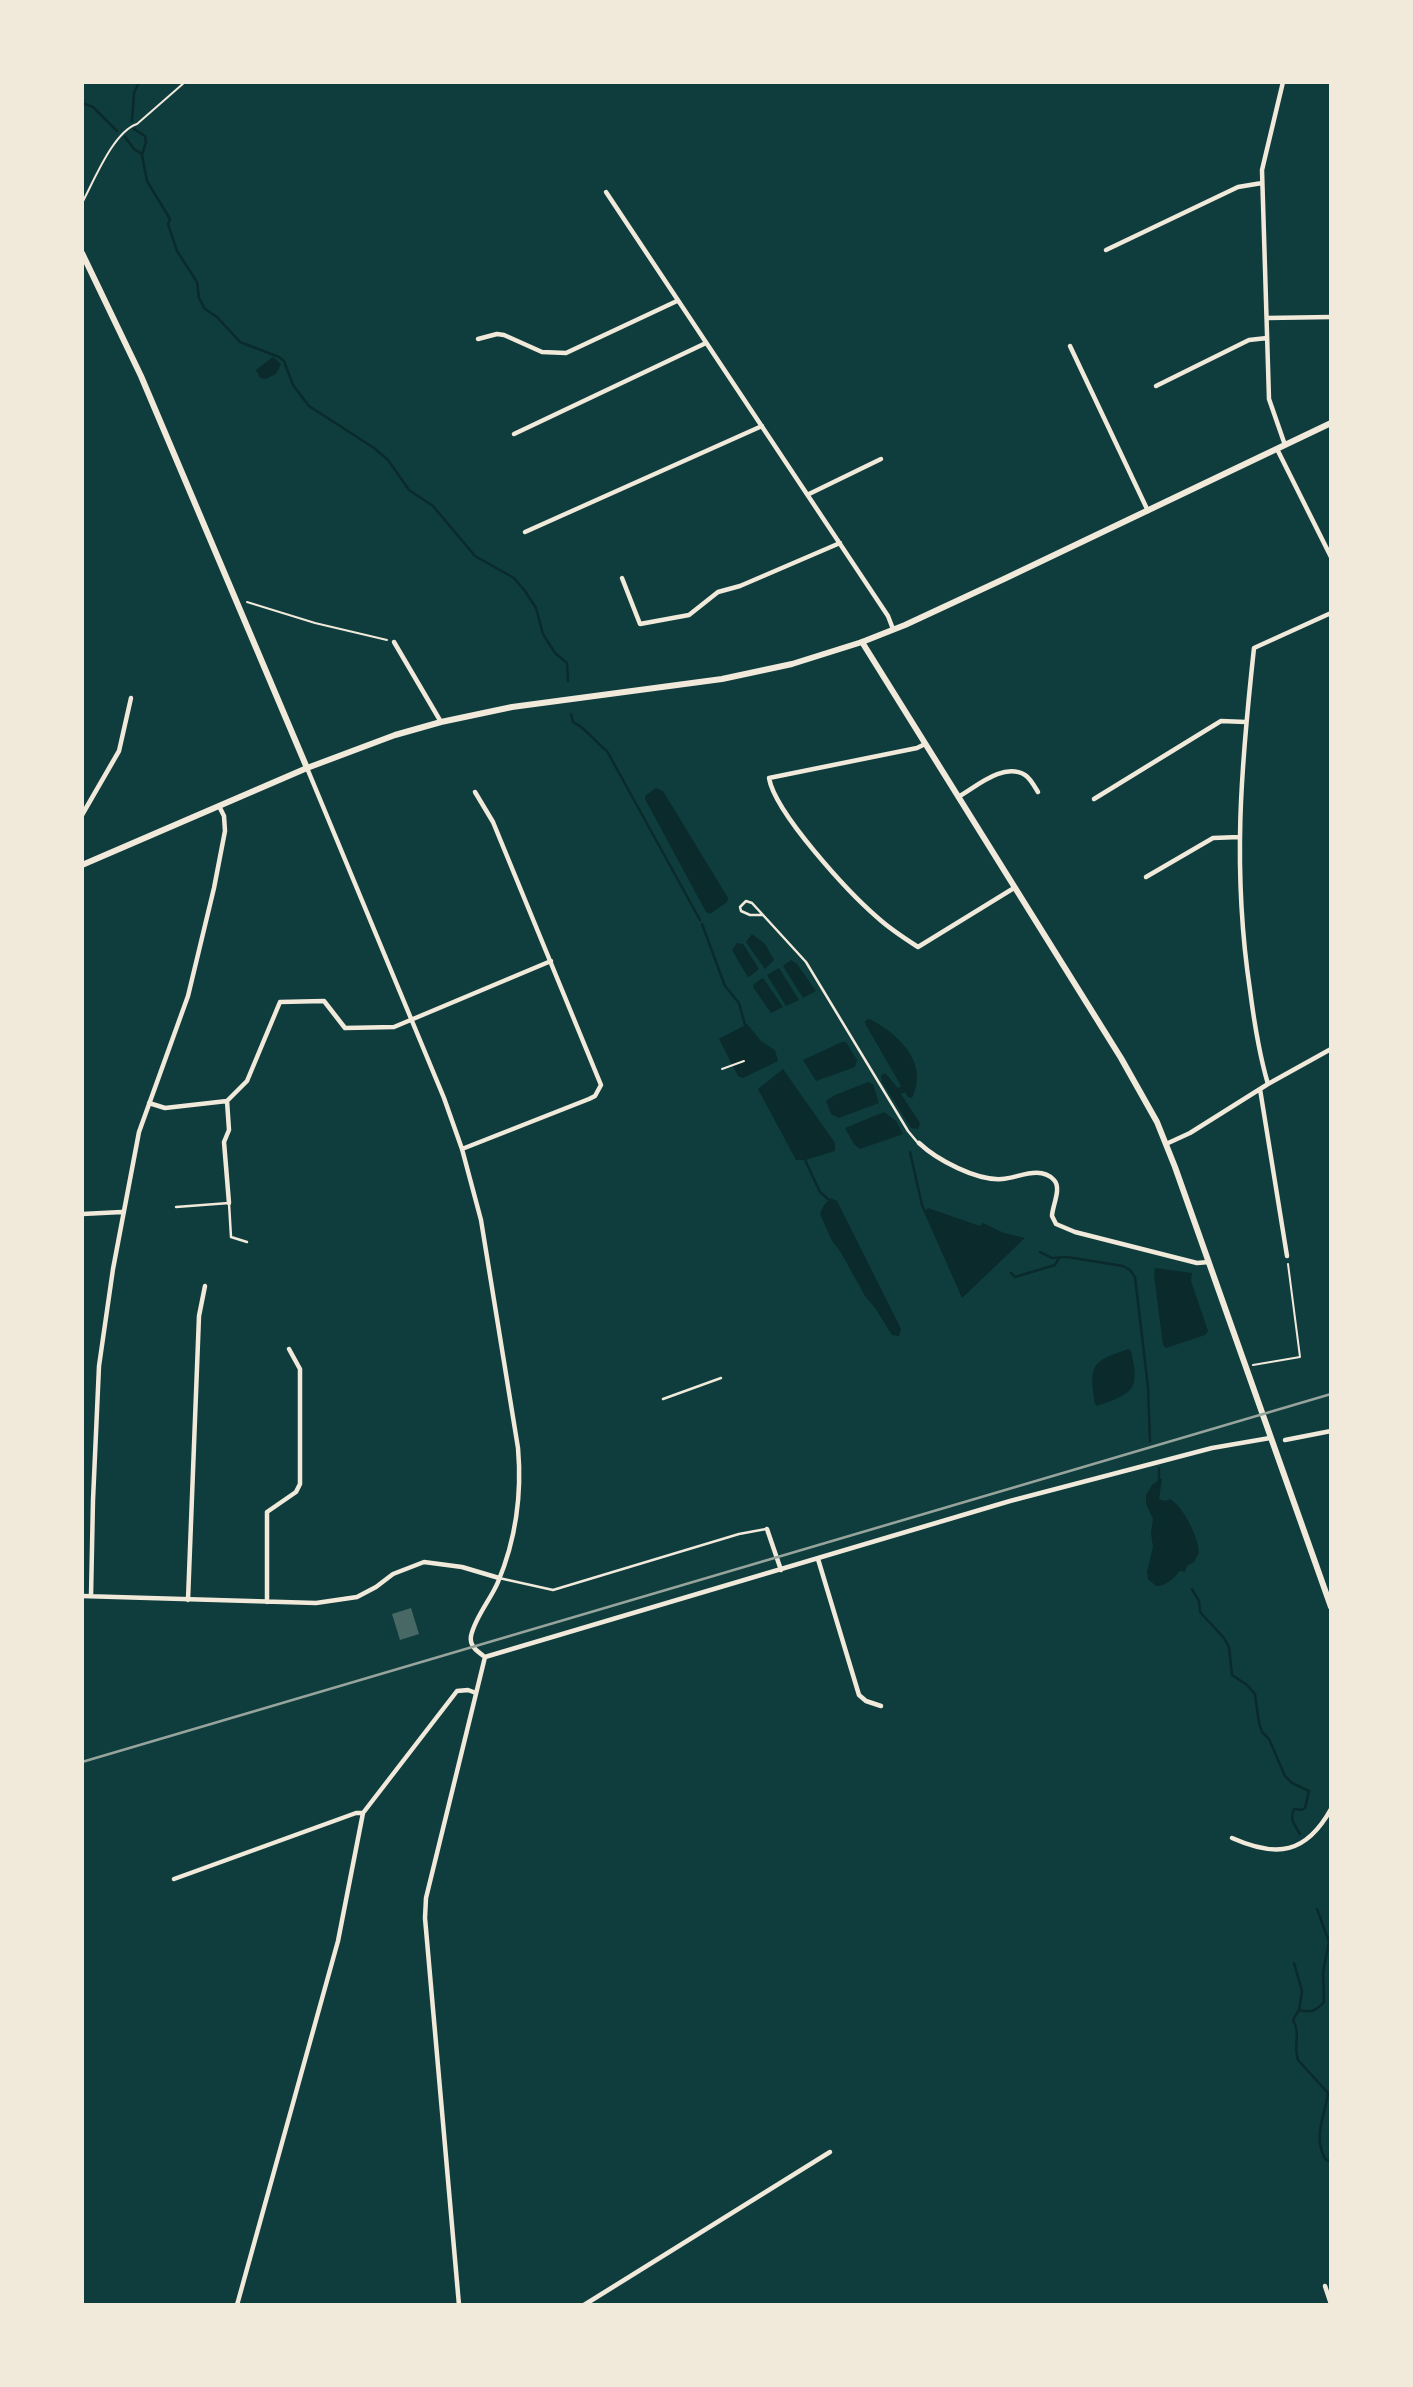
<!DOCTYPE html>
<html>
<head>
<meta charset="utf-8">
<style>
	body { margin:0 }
	#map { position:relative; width:1413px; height:2387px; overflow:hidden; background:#0f3d3e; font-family:"IBM Plex Sans",sans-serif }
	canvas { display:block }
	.frame { position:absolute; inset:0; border:84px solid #f1e9da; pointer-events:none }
</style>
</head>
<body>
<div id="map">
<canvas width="1413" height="2387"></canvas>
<div class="frame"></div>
</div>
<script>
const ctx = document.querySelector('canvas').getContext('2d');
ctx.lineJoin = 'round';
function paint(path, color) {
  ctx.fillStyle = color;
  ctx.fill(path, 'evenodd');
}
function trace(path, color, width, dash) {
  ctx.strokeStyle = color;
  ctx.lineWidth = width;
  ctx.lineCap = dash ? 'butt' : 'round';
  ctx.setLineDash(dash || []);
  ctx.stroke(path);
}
const water = new Path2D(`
	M273 357 281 364 276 374 266 379 260 378 256 370Z
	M656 788 663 791 728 898 727 902 710 914 706 912 645 799V796Z
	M752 934 765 944 774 960 765 969 746 942Z
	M737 943 743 944 759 969 749 977 747 976 732 950Z
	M791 960 797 964 816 991 803 998 783 966Z
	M779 968 799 1000 786 1006 767 975Z
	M763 978 783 1007 771 1013 753 987 754 984Z
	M869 1019C898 1033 930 1063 912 1098L908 1097 905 1092 901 1094 920 1123 918 1129 911 1128 882 1082 881 1076 885 1073 898 1088 901 1086 866 1025 865 1021Z
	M747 1024 761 1041 775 1050 778 1061 743 1078 738 1076 719 1039Z
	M842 1042H846L857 1060 855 1067 816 1081 803 1060Z
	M783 1069 835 1143V1151L805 1160H796L758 1089Z
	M868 1082 873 1084 879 1103 839 1118 831 1114 826 1101 835 1095Z
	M884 1112 896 1121 903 1134 860 1149 854 1144 845 1128Z
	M831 1198 837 1201 901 1329 899 1336 892 1335 875 1308 865 1296 840 1251 832 1241 820 1214 824 1205Z
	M928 1208 980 1226 983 1223 1004 1233 1025 1238 962 1298 924 1212Z
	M1155 1268 1192 1273 1191 1281 1208 1331 1205 1335 1166 1348 1163 1345 1154 1275Z
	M1129 1349 1131 1351C1140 1390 1134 1393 1097 1406L1095 1404C1089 1365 1091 1361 1129 1349Z
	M1160 1479H1162L1159 1499 1165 1501 1170 1499C1183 1506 1199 1538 1199 1553L1194 1562 1187 1566 1185 1572 1180 1571C1174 1578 1166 1586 1156 1586L1148 1579 1147 1572 1153 1547 1151 1533 1153 1519 1146 1504V1495L1152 1485Z`);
const stream = new Path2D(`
	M82 103 93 107 117 131
	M132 121 134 93 139 82
	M134 129 145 136 146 142 142 155 147 181 170 219 168 224 177 251 197 282 199 298 205 309 217 317 240 342 279 357 284 361 293 385 309 406 374 448 388 460 409 490 433 506 475 556 514 578 525 591 536 608 543 634 555 653 567 663 568 681
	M125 137 134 149 142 154
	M571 714 573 722C586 728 595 742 607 751L700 920
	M702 924 725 986 739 1003 745 1025
	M910 1152 922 1205 925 1212
	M806 1157 805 1160 820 1192 828 1199
	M1040 1252 1052 1258 1067 1257 1123 1266 1130 1270 1135 1277 1148 1387 1150 1441
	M1011 1273 1015 1277 1055 1265 1059 1258
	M1159 1482V1468
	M1192 1589 1199 1601 1200 1612 1224 1638 1229 1647 1232 1675 1247 1685 1255 1694 1259 1723 1262 1732 1269 1739 1285 1776 1292 1783 1309 1791 1305 1808 1301 1810 1294 1809C1289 1819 1295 1825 1300 1834
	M1294 1963 1302 1991 1299 2010 1293 2020C1301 2034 1293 2045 1298 2060L1328 2093C1325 2116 1312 2138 1326 2160L1331 2161
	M1299 2010C1311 2013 1316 2011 1324 2002L1323 1972 1329 1942 1317 1909`);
const building = new Path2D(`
	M411 1608 419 1634 400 1640 392 1614Z`);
const path = new Path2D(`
	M82 203C94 181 113 132 137 124L185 82
	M247 602 315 623 387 640
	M722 1069 744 1061
	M1253 1365 1300 1357 1288 1264`);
const service = new Path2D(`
	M763 915H750L741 911 740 907 746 901 752 903 806 962 908 1131 918 1143
	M176 1207 229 1203 231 1237 247 1242
	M663 1399 721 1378
	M499 1578 553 1590 739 1534 766 1529`);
const minor = new Path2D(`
	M1283 82 1262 170 1269 399 1285 445
	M606 192 888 616 893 629
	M1106 250 1238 187 1262 183
	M1267 318 1331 317
	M478 339 497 334 504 335 542 352 566 353 677 301
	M1070 346 1148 511
	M1156 386 1249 340 1267 338
	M514 434 706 343
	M1277 449 1331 557
	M809 494 881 459
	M525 532 762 426
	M622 578 640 624 689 615 718 592 740 586 840 543
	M394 642 441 722
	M925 744 917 748 769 778C775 813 849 893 878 918 890 929 904 938 918 947L1014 888
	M307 768 444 1098 462 1149 481 1220 518 1448C522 1494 516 1539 498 1582 491 1599 475 1617 471 1636 469 1646 478 1652 485 1657
	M958 797C976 787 1003 762 1025 775 1030 778 1035 787 1038 792
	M1094 799 1221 721 1246 722
	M82 815 119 751 131 698
	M1146 877 1213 838 1239 837
	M1268 1084C1259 1054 1254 1021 1250 990 1232 870 1241 767 1254 648L1331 613
	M1260 1089 1287 1256
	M227 1101 229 1130 224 1142 229 1203
	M149 1103 165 1108 227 1101 247 1081 280 1002 324 1001 345 1028 394 1027 551 961
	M919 1143C937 1160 977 1181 1002 1179 1018 1178 1040 1165 1054 1180 1062 1188 1052 1207 1052 1216L1056 1224 1075 1232 1197 1263 1209 1262
	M1166 1144 1190 1133 1268 1084 1331 1049
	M462 1149 589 1099 595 1096 601 1085 493 822 475 792
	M82 1214 122 1212
	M1285 1440 1331 1431
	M767 1529 781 1570
	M818 1559 859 1695 866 1701 881 1706
	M82 1596 316 1603 357 1597 376 1587 393 1574 424 1562 462 1567 499 1578
	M91 1596 93 1500 99 1366 113 1269 139 1132 188 996 214 888 225 831 224 816 219 806
	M188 1600 199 1316 205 1286
	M267 1602V1512L296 1492 300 1484V1369L289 1349
	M485 1657 1010 1501 1212 1448 1270 1438
	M1232 1838C1277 1858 1306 1854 1331 1809
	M174 1879 356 1813H363
	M1325 2286 1331 2304
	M237 2305 338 1941 363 1813 457 1691 468 1690 476 1693
	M459 2305 425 1918 426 1898 485 1657
	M584 2305 830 2152`);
const tertiary = new Path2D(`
	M82 253 141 376 307 768
	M862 642 1121 1058 1157 1122 1175 1167 1331 1607`);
const secondary = new Path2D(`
	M82 865 307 768 395 735 441 722 512 707 722 679 792 664 862 642 905 625 1004 579 1331 423`);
const rail = new Path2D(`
	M82 1762 1331 1394`);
paint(water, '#0a2a2b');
trace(stream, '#0a2a2b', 2.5);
paint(building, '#486865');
trace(path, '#f1e9da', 2);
trace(service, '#f1e9da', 2.5);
trace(minor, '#f1e9da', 4.5);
trace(tertiary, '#f1e9da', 6);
trace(secondary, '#f1e9da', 6);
trace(rail, '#97a49c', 2.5);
</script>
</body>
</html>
